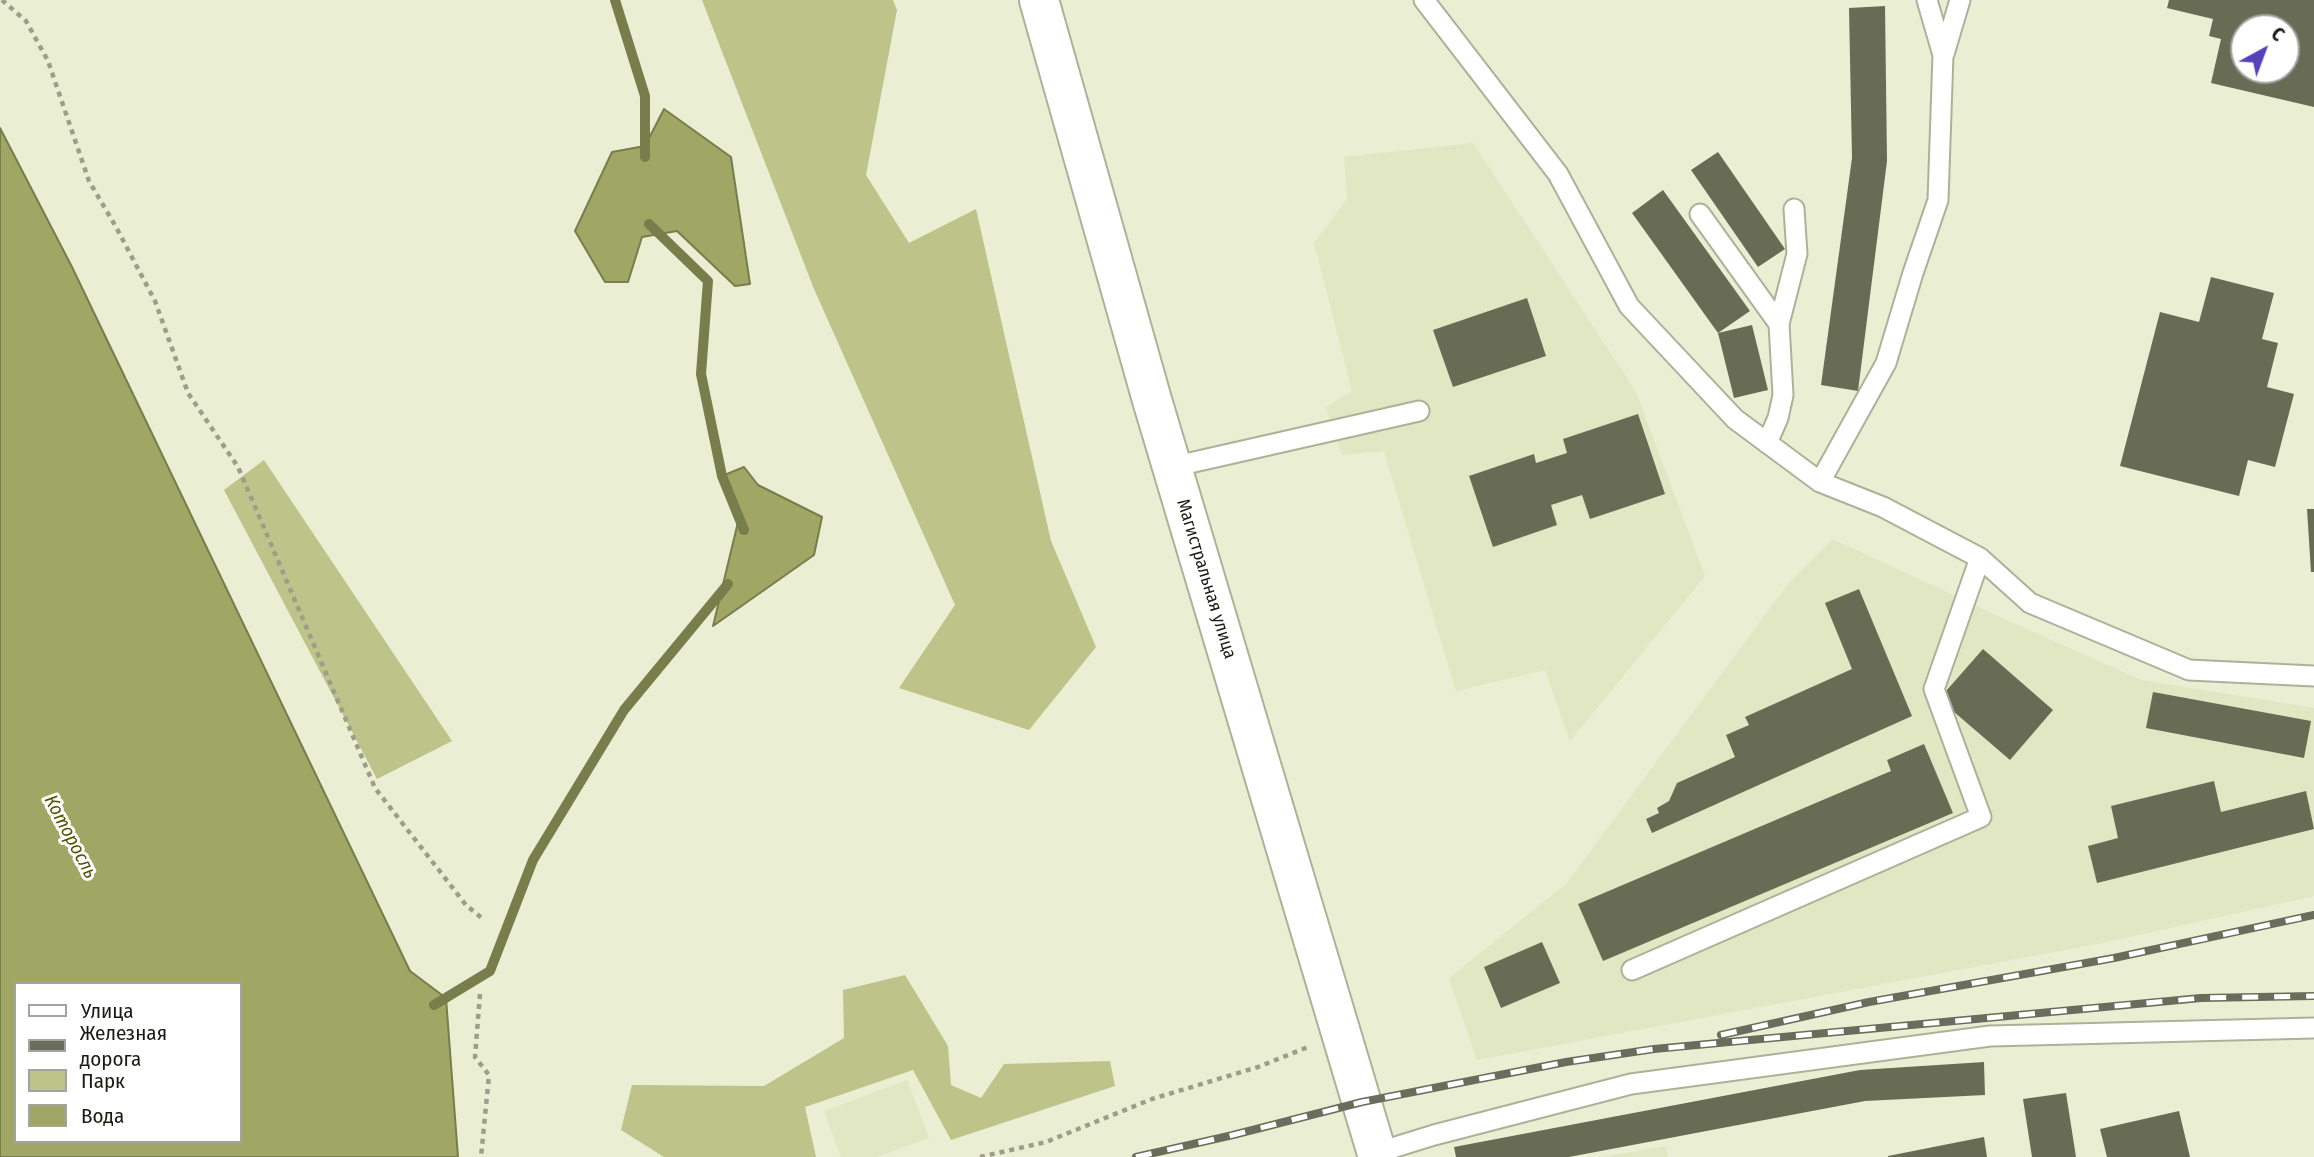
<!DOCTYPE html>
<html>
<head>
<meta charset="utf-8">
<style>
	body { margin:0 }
	#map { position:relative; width:2314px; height:1157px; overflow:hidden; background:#eaeed3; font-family:"Fira Sans Condensed",sans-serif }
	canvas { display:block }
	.legend { position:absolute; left:14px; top:982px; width:228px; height:161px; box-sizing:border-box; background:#fff; border:2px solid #a3a4a0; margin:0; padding:9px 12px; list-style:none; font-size:21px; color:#1a1b11 }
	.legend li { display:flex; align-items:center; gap:14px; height:35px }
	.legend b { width:35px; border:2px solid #a3a4a0 }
	.north { position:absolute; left:2230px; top:14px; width:70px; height:70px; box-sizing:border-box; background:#fff; border:2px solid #a3a4a0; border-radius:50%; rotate:41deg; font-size:19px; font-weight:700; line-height:28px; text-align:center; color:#1a1b11 }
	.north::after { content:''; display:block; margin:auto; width:24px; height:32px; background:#5344bb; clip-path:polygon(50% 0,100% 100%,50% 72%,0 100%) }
</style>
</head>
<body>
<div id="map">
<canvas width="2314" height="1157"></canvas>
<ul class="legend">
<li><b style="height:9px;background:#fff"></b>Улица</li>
<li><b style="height:9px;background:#6b6d5c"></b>Железная дорога</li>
<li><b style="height:19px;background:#bdc389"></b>Парк</li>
<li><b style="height:19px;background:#a0a765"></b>Вода</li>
</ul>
<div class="north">С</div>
</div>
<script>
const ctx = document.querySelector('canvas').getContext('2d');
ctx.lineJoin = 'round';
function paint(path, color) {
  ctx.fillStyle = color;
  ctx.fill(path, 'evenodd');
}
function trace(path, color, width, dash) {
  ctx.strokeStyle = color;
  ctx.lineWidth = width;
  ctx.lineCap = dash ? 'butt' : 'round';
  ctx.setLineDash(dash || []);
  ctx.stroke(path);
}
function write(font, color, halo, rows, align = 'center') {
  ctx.font = font + ' "Fira Sans Condensed",sans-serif';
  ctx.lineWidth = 6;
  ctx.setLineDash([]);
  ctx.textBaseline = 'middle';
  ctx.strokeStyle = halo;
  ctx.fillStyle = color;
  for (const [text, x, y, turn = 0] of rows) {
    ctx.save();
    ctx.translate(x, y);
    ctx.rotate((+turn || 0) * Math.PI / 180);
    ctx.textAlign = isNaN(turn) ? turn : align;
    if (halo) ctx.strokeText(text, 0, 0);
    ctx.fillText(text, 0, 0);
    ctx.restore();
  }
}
const built = new Path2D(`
	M1473 143 1636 392 1705 576 1570 741 1545 670 1456 691 1384 451 1342 455 1326 407 1352 391 1314 243 1347 199 1344 157Z
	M1833 539 2011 622 2141 680 2314 708V896L2102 943 1477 1060 1449 978 1566 884 1788 584Z
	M907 1080 929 1138 877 1157H841L824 1111Z
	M1666 1146 1668 1157H1602Z`);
const green = new Path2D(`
	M702 0H893L897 10 866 175 909 243 976 209 1051 541 1096 647 1029 730 899 688 955 605 814 289Z
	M264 460 452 741 377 779 224 490Z
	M905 975 948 1046 951 1085 981 1098 1004 1064 1110 1061 1115 1086 951 1140 913 1070 805 1107 816 1157H664L621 1130 632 1085 764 1086 844 1038 843 990Z`);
const water = new Path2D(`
	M664 109 731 157 750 284 735 286 677 231 642 237 628 282H605L575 231 612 152 645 146Z
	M0 128 72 267 410 971 446 998 458 1157H0ZM16 984H240V1141H16Z
	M744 467 758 485 822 517 814 555 713 626 739 518 722 476Z`);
const stream = new Path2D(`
	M615 0 645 96V157
	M649 224 708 281 701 374 722 476 744 530
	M434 1005 490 971 533 860 624 710 728 584`);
const building = new Path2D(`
	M2169 0H2314V107L2211 83 2221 39 2209 36 2213 19 2167 8ZM2244 28H2286V70H2244Z
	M1885 6 1887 161 1858 391 1821 385 1852 158 1849 8Z
	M1718 152 1785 249 1758 267 1691 170Z
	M1663 190 1750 311 1718 333 1632 213Z
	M2211 277 2274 293 2262 339 2278 343 2267 387 2294 394 2275 467 2248 460 2239 496 2120 466 2160 312 2199 322Z
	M1527 298 1546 356 1453 387 1433 330Z
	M1752 325 1768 390 1734 398 1718 333Z
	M1638 414 1665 494 1590 519 1582 495 1551 505 1557 525 1493 547 1469 476 1534 454 1536 463 1567 453 1563 439Z
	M2307 509H2314V572H2311Z
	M1859 589 1912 716 1652 833 1646 819 1659 813 1657 808 1669 801 1677 783 1735 757 1726 735 1749 725 1745 717 1852 669 1825 603Z
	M1983 649 2053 710 2010 760 1939 699Z
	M2153 692 2311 721 2304 758 2146 728Z
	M1924 744 1953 813 1603 961 1578 904 1891 771 1887 760Z
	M2214 781 2221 812 2306 791 2314 829 2097 883 2088 846 2118 838 2111 806Z
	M1542 942 1560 983 1501 1008 1484 967Z
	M1984 1062 1985 1095 1865 1101 1569 1157H1456L1454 1147 1860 1070Z
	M2066 1093 2076 1157H2032L2023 1099Z
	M2179 1111 2190 1157H2107L2100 1129Z
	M1984 1137 1987 1157H1888V1156Z`);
const path = new Path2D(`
	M2 0 26 21 48 61 89 181 116 227 155 301 188 393 238 467 375 788 466 905 483 919
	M480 994 475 1057 489 1075 481 1157
	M980 1157 1046 1142 1152 1099 1258 1067 1308 1047`);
const service = new Path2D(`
	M1424 0 1558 174 1629 306 1735 419 1820 482 1883 507 1980 558 2030 603 2189 670 2314 676
	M1944 54 1960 0
	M1700 214 1779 324
	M1767 443 1778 418 1783 395 1779 324 1797 254 1794 209
	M1172 467 1419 411
	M1820 482 1886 363 1913 273 1938 200 1943 55 1927 0
	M1632 970 1981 817 1934 689 1980 558
	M1376 1153 1434 1135 1631 1084 1990 1036 2314 1028`);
const secondary = new Path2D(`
	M1039 0 1152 400 1378 1157`);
const rail = new Path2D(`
	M1721 1035 1869 1002 2114 958 2314 915
	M1136 1157 1233 1135 1362 1102 1566 1062 1654 1049 2201 998 2314 996`);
const streetNames = [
	["Магистральная улица",1206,579,73]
];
const waterNames = [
	["Которосль",70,837,62]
];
paint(built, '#e1e6c3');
paint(green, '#bdc389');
paint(water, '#a0a765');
trace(water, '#787d4c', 2);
trace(stream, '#787d4c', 10);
paint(building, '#696c54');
trace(service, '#aeb198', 23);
trace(secondary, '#aeb198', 42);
trace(path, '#9c9e8a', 4.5, [5, 5]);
trace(service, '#fff', 19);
trace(secondary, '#fff', 38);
trace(rail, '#6b6d5c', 8);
trace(rail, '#fff', 5, [16]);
write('18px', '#1a1b11', '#fff', streetNames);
write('italic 19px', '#505402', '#fff', waterNames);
</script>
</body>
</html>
